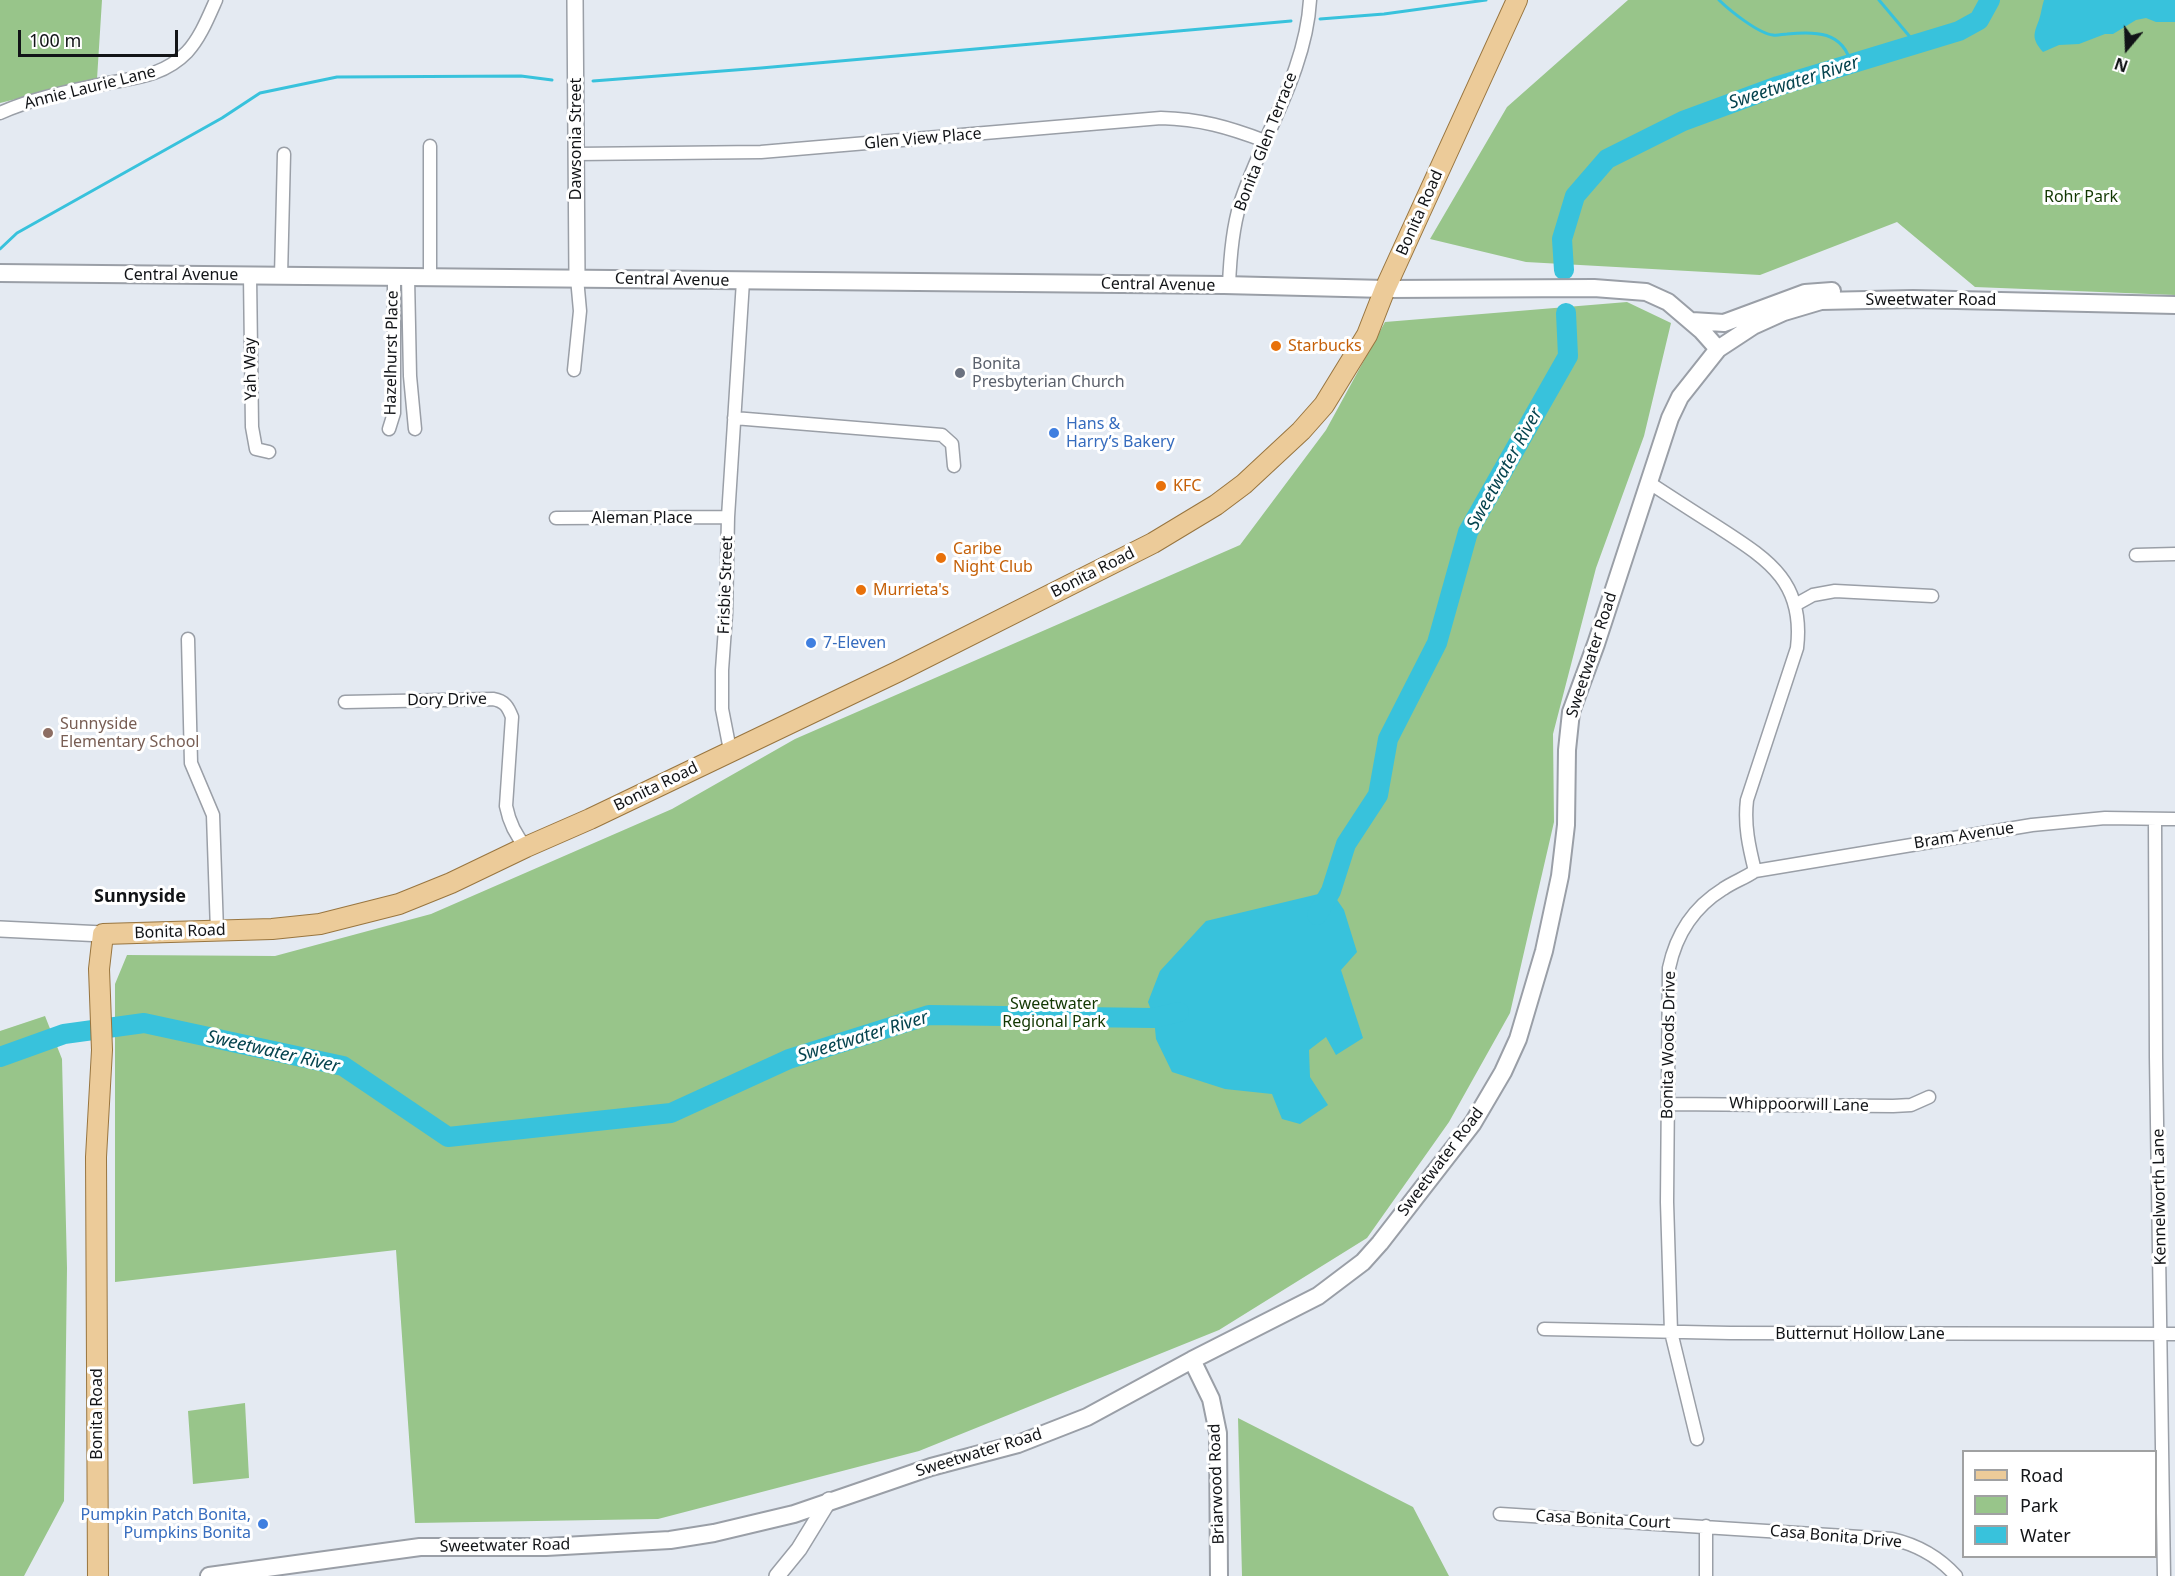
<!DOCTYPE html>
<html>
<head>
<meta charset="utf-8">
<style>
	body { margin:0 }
	#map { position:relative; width:2175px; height:1576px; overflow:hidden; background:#e4eaf2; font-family:"Noto Sans",sans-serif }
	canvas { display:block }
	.legend { position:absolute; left:1962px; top:1450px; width:195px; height:108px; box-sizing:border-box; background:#fff; border:2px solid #a0a1a2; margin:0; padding:8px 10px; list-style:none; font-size:18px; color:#121417 }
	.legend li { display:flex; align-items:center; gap:12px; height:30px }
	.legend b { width:30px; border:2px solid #a0a1a2 }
	.north { position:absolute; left:2097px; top:18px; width:60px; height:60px; -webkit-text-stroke:4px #fff; paint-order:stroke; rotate:199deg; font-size:16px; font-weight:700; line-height:24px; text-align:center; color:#121417 }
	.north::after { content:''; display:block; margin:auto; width:21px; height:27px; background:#121417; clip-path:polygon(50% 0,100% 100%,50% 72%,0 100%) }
	.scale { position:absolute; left:18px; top:30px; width:160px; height:27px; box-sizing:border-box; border:3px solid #121417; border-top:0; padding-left:8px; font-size:18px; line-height:21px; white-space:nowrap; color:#121417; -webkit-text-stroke:4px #fff; paint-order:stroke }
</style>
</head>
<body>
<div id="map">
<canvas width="2175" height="1576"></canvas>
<ul class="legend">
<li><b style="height:8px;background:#eccb99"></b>Road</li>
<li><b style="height:16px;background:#98c58a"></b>Park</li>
<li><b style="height:16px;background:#38c2dc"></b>Water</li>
</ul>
<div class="north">N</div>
<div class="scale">100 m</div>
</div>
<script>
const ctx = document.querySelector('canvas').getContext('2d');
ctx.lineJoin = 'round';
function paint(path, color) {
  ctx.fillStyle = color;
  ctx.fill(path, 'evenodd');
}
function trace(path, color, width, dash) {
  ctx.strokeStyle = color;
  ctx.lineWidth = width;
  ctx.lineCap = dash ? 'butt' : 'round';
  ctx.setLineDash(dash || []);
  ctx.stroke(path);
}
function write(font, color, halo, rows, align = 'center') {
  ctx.font = font + ' "Noto Sans",sans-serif';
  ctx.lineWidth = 6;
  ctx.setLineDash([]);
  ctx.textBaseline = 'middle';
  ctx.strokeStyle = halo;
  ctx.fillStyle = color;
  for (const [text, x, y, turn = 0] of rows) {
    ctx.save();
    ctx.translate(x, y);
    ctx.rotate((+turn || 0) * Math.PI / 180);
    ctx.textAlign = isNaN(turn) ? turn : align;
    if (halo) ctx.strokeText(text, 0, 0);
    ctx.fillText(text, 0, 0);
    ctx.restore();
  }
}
const green = new Path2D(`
	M0 0H102L97 79 0 103Z
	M1628 0H2175V295L1975 287 1897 222 1760 275 1526 262 1430 239 1507 107Z
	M1627 302 1671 323 1644 436 1596 568 1553 734 1554 822 1510 1013 1449 1122 1367 1238 1219 1330 919 1451 658 1519 415 1523 396 1250 115 1282V984L127 955 275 956 431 914 672 809 795 739 1240 545 1326 430 1385 322Z
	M45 1016 62 1059 67 1268 64 1501 24 1576H0V1031Z
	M245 1403 249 1478 193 1484 188 1411Z
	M1238 1418 1413 1507 1449 1576H1242Z`);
const water = new Path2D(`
	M2044 0H2175V22H2156L2146 18 2136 20 2113 34H2105L2079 44 2059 45 2043 52C2032 39 2033 35 2039 20 2041 14 2042 6 2044 0Z
	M1331 891 1344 910 1357 952 1341 970 1363 1038 1336 1055 1326 1037 1309 1050 1310 1077 1328 1105 1300 1124 1282 1119 1272 1094 1225 1089 1172 1072 1156 1039 1154 1018 1148 1002 1160 971 1206 921Z`);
const stream = new Path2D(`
	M1719 0C1729 10 1759 34 1773 35 1777 36 1783 34 1787 34 1815 31 1843 31 1851 64
	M1879 0 1916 44
	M1320 19 1384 14 1486 0
	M593 81 761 68 1291 21
	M0 249 17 233 222 118 260 93 337 77 521 76 552 80`);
const river = new Path2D(`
	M1564 270 1562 239 1575 196 1607 159 1683 121 1778 86 1959 31 1979 20 1990 0
	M1317 915 1331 891 1346 844 1378 795 1388 739 1437 643 1468 532 1568 356 1566 313
	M0 1057 64 1034 144 1023 343 1066 448 1137 671 1113 789 1059 929 1015 1154 1018 1179 1012`);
const minor = new Path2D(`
	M0 113C31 99 65 92 98 85 130 78 162 78 187 52 200 38 208 18 216 0
	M576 154 761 152 1161 118C1200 119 1228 127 1265 141
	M250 275 252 427 256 449 269 452
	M281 276 284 154
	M408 277 410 376 415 429
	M430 277V146
	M1229 286C1230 258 1232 230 1240 204 1262 136 1306 72 1310 0
	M574 370 580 311 577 278
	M734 418 942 435 952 444 954 466
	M389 429 394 413V276
	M1648 482C1671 497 1694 512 1718 527 1767 559 1805 581 1797 648L1747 800C1744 825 1749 847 1755 871
	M556 518 728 517
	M2136 555 2175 554
	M1795 605 1813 595 1835 591 1932 596
	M188 639 191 763 213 815 217 931
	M345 702 493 699C505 701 508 707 512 717L506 806C509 821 515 835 526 847
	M730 750 722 709V670L726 614 728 517 743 281
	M2155 819 2156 1057 2164 1576
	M1668 1104 1893 1106 1911 1105 1929 1097
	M1544 1329 1730 1333 2175 1334
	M1697 1439 1671 1332 1667 1202 1669 968C1676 935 1694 907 1723 889 1733 882 1745 878 1755 871L2032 825 2105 818 2175 819
	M1500 1514 1892 1539C1918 1545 1938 1556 1956 1576
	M1706 1576V1526`);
const tertiary = new Path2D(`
	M575 0 577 278
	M0 929 103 934
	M777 1576 799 1549 829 1500`);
const secondary = new Path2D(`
	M0 273 1224 285 1385 289 1594 288 1646 292 1668 302 1702 331 1718 349
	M1692 321 1724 323 1805 293 1832 291
	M1192 1360 1211 1399 1218 1433 1219 1576
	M209 1576 420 1547H546L670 1540 714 1533 794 1514 931 1467 1018 1444 1087 1417 1192 1360 1318 1296 1363 1262 1380 1243 1473 1123 1503 1072 1518 1039 1544 951 1560 876 1566 825 1567 750 1571 712 1596 644 1670 418 1680 397 1718 349 1753 326 1784 312 1821 301 1913 299 2175 305`);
const primary = new Path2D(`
	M98 1576 96 1157 102 1050 99 969 103 934 272 929 320 924 399 904 451 883 526 847 590 819 897 672 1153 543 1216 505 1244 484 1301 431 1324 405 1367 335 1385 289 1517 0`);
const markers = [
	[1276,346,6,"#e8710a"],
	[960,373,6,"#6b7280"],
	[1054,433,6,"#3f7fe0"],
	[1161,486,6,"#e8710a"],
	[941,558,6,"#e8710a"],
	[861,590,6,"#e8710a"],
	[811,643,6,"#3f7fe0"],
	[48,733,6,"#8d6e63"],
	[263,1524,6,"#3f7fe0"]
];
const streetNames = [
	["Annie Laurie Lane",90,88,-14],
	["Dawsonia Street",576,139,-90],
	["Glen View Place",923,139,-5],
	["Bonita Glen Terrace",1266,142,-69],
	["Bonita Road",1420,213,-66],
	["Central Avenue",181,275],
	["Central Avenue",672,280,1],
	["Central Avenue",1158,285,1],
	["Sweetwater Road",1931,300],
	["Hazelhurst Place",392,353,-89],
	["Yah Way",251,369,-91],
	["Aleman Place",642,518],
	["Bonita Road",1093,573,-27],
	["Frisbie Street",726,585,-88],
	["Sweetwater Road",1592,655,-72],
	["Dory Drive",447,700,-1],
	["Bonita Road",656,787,-26],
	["Bram Avenue",1964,836,-9],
	["Bonita Road",180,932,-2],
	["Bonita Woods Drive",1669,1045,-89],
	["Whippoorwill Lane",1799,1105,1],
	["Sweetwater Road",1441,1162,-53],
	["Kennelworth Lane",2160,1197,-91],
	["Butternut Hollow Lane",1860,1334],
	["Bonita Road",97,1414,-90],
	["Sweetwater Road",979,1453,-17],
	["Briarwood Road",1217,1484,-92],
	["Casa Bonita Court",1603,1520,3],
	["Casa Bonita Drive",1836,1537,5],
	["Sweetwater Road",505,1546,-1]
];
const parkNames = [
	["Rohr Park",2081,197],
	["Sweetwater",1054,1004],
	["Regional Park",1054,1022]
];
const foodNames = [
	["Starbucks",1288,346],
	["KFC",1173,486],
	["Caribe",953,549],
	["Night Club",953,567],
	["Murrieta's",873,590]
];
const worshipNames = [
	["Bonita",972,364],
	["Presbyterian Church",972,382]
];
const shopNames = [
	["Hans &",1066,424],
	["Harry’s Bakery",1066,442],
	["7-Eleven",823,643],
	["Pumpkin Patch Bonita,",251,1515,"right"],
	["Pumpkins Bonita",251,1533,"right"]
];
const educationNames = [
	["Sunnyside",60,724],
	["Elementary School",60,742]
];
const waterNames = [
	["Sweetwater River",1794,83,-18],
	["Sweetwater River",1505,469,-61],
	["Sweetwater River",863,1037,-17],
	["Sweetwater River",273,1052,13]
];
const neighbourhoodNames = [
	["Sunnyside",140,897]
];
paint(green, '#98c58a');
paint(water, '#38c2dc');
trace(stream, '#38c2dc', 3);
trace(river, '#38c2dc', 20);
trace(minor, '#9a9fa7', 15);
trace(tertiary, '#9a9fa7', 18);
trace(secondary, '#9a9fa7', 20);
trace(primary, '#98753f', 22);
trace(minor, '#fff', 12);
trace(tertiary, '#fff', 15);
trace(secondary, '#fff', 16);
trace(primary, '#eccb99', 20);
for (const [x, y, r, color] of markers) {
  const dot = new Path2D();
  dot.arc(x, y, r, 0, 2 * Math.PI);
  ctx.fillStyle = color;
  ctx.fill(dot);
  trace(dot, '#fff', 2);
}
write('16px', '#121417', '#fff', streetNames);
write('16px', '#123702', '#fff', parkNames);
write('16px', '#c56008', '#fff', foodNames, 'left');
write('16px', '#5b616d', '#fff', worshipNames, 'left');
write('16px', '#366cbe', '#fff', shopNames, 'left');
write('16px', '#785e54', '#fff', educationNames, 'left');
write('italic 18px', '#05434e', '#fff', waterNames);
write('bold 18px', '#121417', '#fff', neighbourhoodNames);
</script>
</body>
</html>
